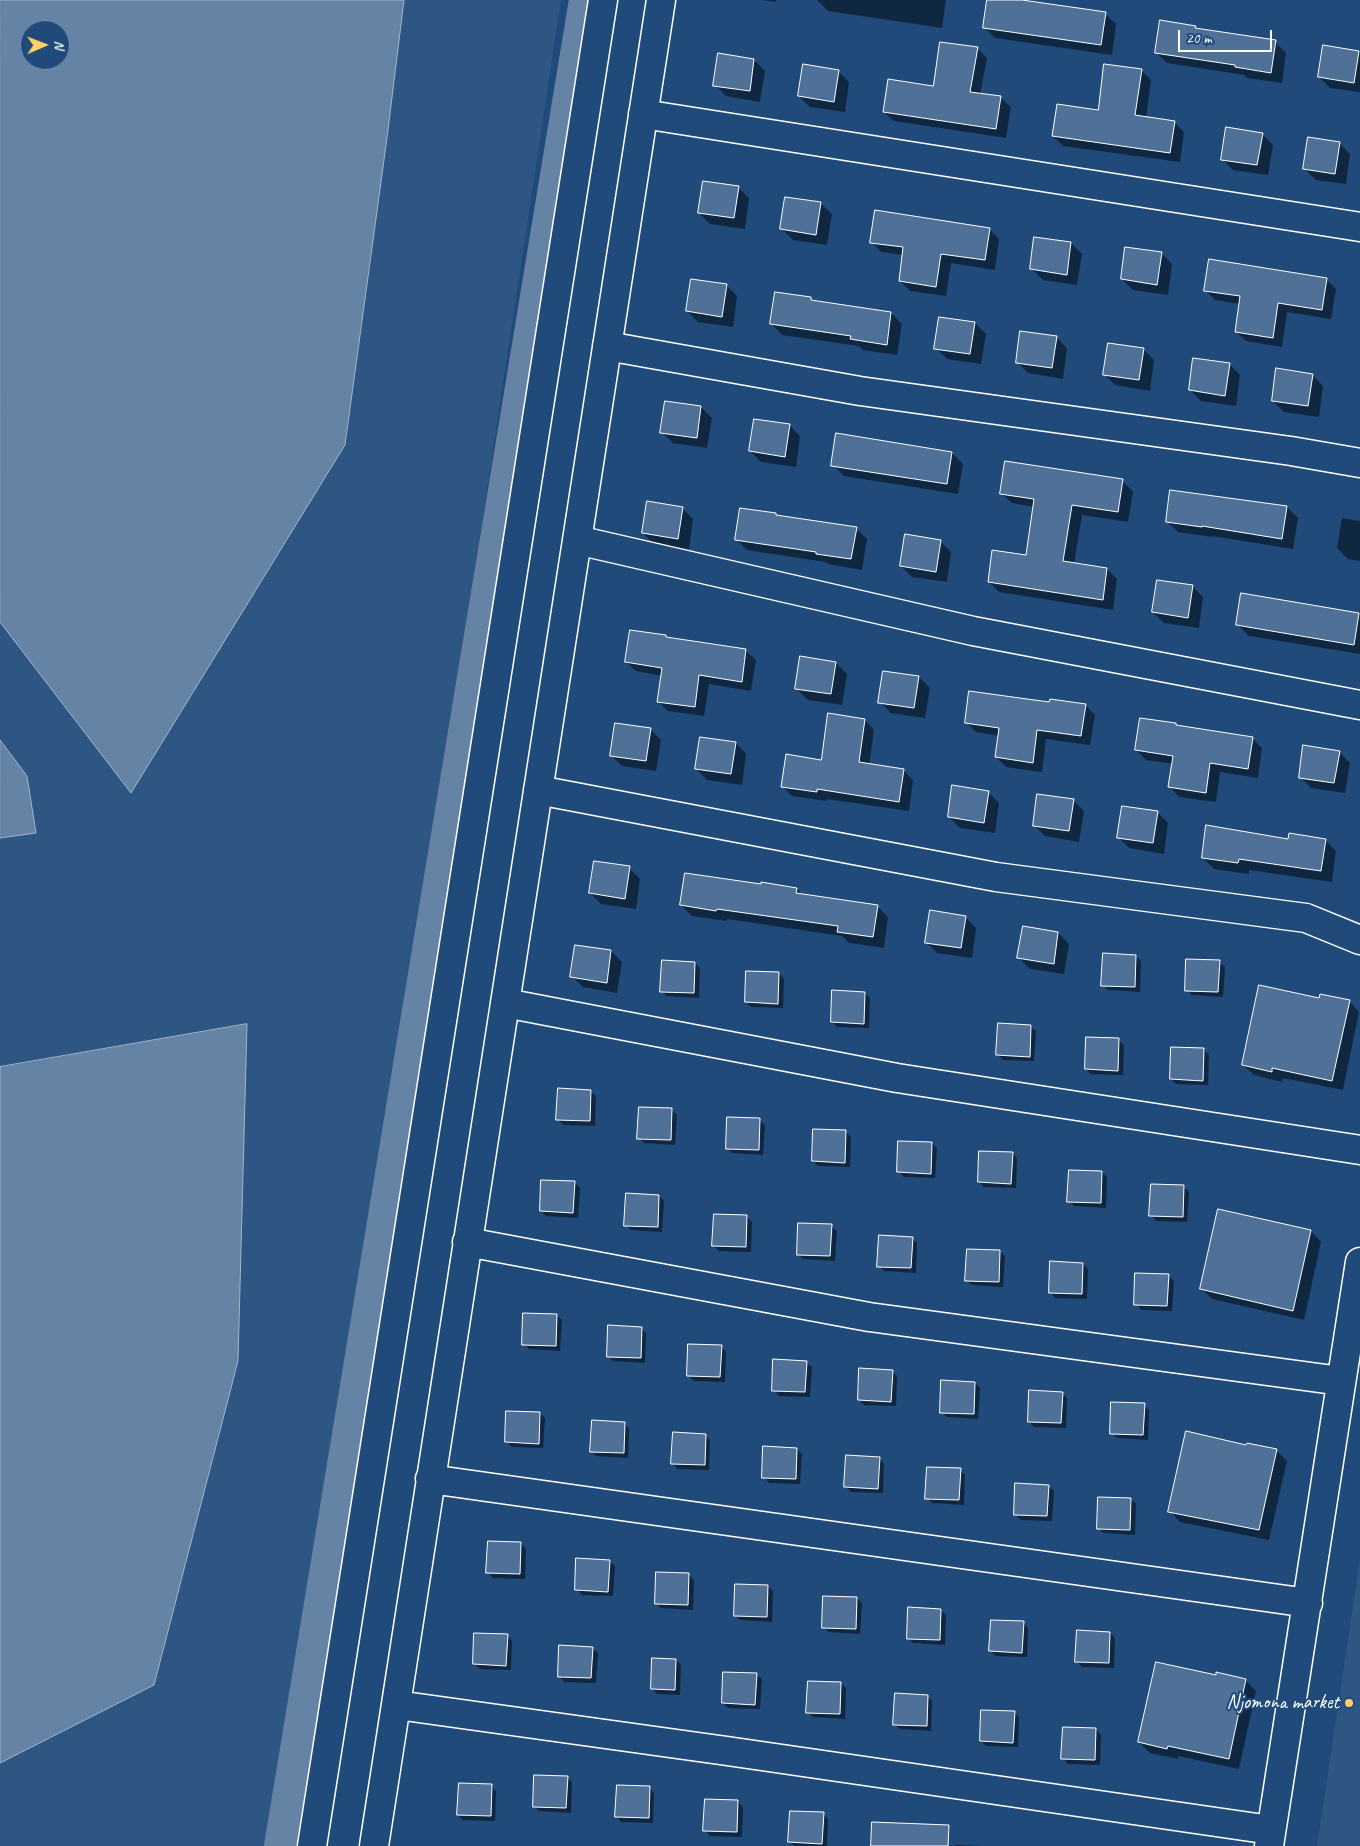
<!DOCTYPE html>
<html>
<head>
<meta charset="utf-8">
<style>
	body { margin:0 }
	#map { position:relative; width:1360px; height:1846px; overflow:hidden; background:#1f4a7a; font-family:Caveat,sans-serif }
	canvas { display:block }
	.north { position:absolute; left:20px; top:20px; width:50px; height:50px; box-sizing:border-box; background:#1f4a7a; border:1px solid #7992af; border-radius:50%; rotate:89deg; font-size:14px; font-weight:700; line-height:20px; text-align:center; color:#fff }
	.north::after { content:''; display:block; margin:auto; width:18px; height:22px; background:#ffd166; clip-path:polygon(50% 0,100% 100%,50% 72%,0 100%) }
	.scale { position:absolute; left:1178px; top:30px; width:94px; height:22px; box-sizing:border-box; border:2px solid #fff; border-top:0; padding-left:6px; font-size:15px; line-height:18px; white-space:nowrap; color:#fff; -webkit-text-stroke:4px #1f4a7a; paint-order:stroke }
</style>
</head>
<body>
<div id="map">
<canvas width="1360" height="1846"></canvas>
<div class="north">N</div>
<div class="scale">20 m</div>
</div>
<script>
const ctx = document.querySelector('canvas').getContext('2d');
ctx.lineJoin = 'round';
function paint(path, color) {
  ctx.fillStyle = color;
  ctx.fill(path, 'evenodd');
}
function trace(path, color, width, dash) {
  ctx.strokeStyle = color;
  ctx.lineWidth = width;
  ctx.lineCap = dash ? 'butt' : 'round';
  ctx.setLineDash(dash || []);
  ctx.stroke(path);
}
function write(font, color, halo, rows, align = 'center') {
  ctx.font = font + ' Caveat,sans-serif';
  ctx.lineWidth = 4;
  ctx.setLineDash([]);
  ctx.textBaseline = 'middle';
  ctx.strokeStyle = halo;
  ctx.fillStyle = color;
  for (const [text, x, y, turn = 0] of rows) {
    ctx.save();
    ctx.translate(x, y);
    ctx.rotate((+turn || 0) * Math.PI / 180);
    ctx.textAlign = isNaN(turn) ? turn : align;
    if (halo) ctx.strokeText(text, 0, 0);
    ctx.fillText(text, 0, 0);
    ctx.restore();
  }
}
const built = new Path2D(`
	M0 0H561L282 1846H0ZM30 30H60V60H30Z
	M1360 1559V1846H1317Z`);
const water = new Path2D(`
	M0 0H404L387 138 345 445 131 793 0 622ZM30 30H60V60H30Z
	M0 740 27 776 36 833 0 838Z
	M247 1024 238 1361 154 1685 0 1763V1067Z`);
const shadow = new Path2D(`
	M762 0H776V2Z
	M817 0H946L942 28 828 11Z
	M989 0H1014L1105 14 1116 24 1112 55 995 38 984 27Z
	M1195 27 1198 30 1275 42 1286 53 1282 83 1247 78 1244 75 1167 63 1156 52Z
	M977 48 987 58 980 95 1001 98 1011 107 1006 138 894 121 884 112 934 88Z
	M1358 52 1360 53V92L1330 88 1319 77Z
	M754 60 765 71 760 102 726 96 715 85Z
	M838 71 849 82 845 112 810 107 799 96Z
	M1142 71 1151 80 1146 118 1174 122 1184 132 1180 162 1063 146 1053 136 1099 112Z
	M1262 134 1273 145 1268 175 1233 170 1222 159Z
	M1339 143 1350 154 1346 184 1316 180 1305 169Z
	M738 187 749 198 745 229 710 224 699 213Z
	M786 198 821 204 832 214 827 245 793 240 782 229Z
	M990 230 999 239 995 270 951 263 946 296 910 291 900 281 903 255 881 252 872 242Z
	M1071 243 1082 254 1077 285 1043 280 1032 269Z
	M1161 253 1172 264 1168 295 1133 290 1122 279Z
	M1326 279 1336 289 1331 319 1287 312 1282 347 1246 341 1236 332 1240 304 1215 300 1205 290Z
	M726 285 737 296 733 327 698 322 687 311Z
	M811 298 814 302 891 313 902 324 897 355 863 350 859 346 782 335 772 324Z
	M975 323 986 334 981 364 947 359 936 348Z
	M1056 337 1067 348 1063 379 1028 373 1017 362Z
	M1143 349 1154 360 1150 391 1115 385 1104 374Z
	M1229 364 1240 375 1236 406 1201 401 1190 390Z
	M1312 375 1323 386 1319 417 1284 412 1273 401Z
	M701 407 712 418 707 448 673 443 662 432Z
	M789 425 800 436 796 467 761 462 750 451Z
	M952 453 963 464 958 494 844 476 833 465Z
	M1122 481 1133 491 1128 522 1082 515 1074 564 1107 569 1117 579 1113 610 999 592 989 582 1027 557 1034 507 1012 503 1001 493Z
	M1287 507 1298 518 1293 549 1212 536V537L1178 532 1167 521Z
	M682 508 693 519 689 549 654 544 643 533Z
	M776 514 778 517 856 528 867 539 862 570 828 564 825 562 747 550 736 539Z
	M1342 518 1360 521V561L1348 559 1337 548Z
	M940 541 951 552 947 582 912 577 901 566Z
	M1192 586 1203 597 1199 628 1164 623 1153 612Z
	M1358 614 1360 615V654L1249 636 1238 625Z
	M668 639 746 651 756 660 751 691 709 684 704 716 668 711 658 701 662 676 636 671 626 662Z
	M836 663 847 674 842 705 808 700 797 689Z
	M919 677 930 688 925 718 891 713 880 702Z
	M1050 704 1085 705 1095 715 1090 745 1046 739 1042 772 1006 767 996 757 999 736 976 732 966 722Z
	M865 720 874 730 869 765 903 770 913 780 909 811 827 799 826 801 792 796 782 786 822 761Z
	M1175 724 1178 727 1252 738 1262 748 1258 778 1220 772 1216 802 1179 797 1170 787 1173 764 1146 760 1136 750Z
	M650 729 661 740 656 771 622 766 611 755Z
	M736 743 746 754 742 785 707 780 696 769Z
	M1339 752 1350 763 1345 793 1311 788 1300 777Z
	M988 792 999 803 995 833 960 828 949 817Z
	M1073 800 1084 811 1079 842 1045 836 1034 825Z
	M1157 812 1168 823 1164 854 1129 848 1118 837Z
	M1290 840H1325L1336 851 1332 882 1249 870V874L1214 869 1203 858Z
	M629 868 640 879 636 909 601 904 590 893Z
	M762 886 797 889 803 896 877 906 888 917 884 948 849 943 842 936 727 919V921L692 916 681 905Z
	M965 917 976 928 972 958 937 953 926 942Z
	M1058 933 1069 944 1064 974 1030 969 1019 958Z
	M611 951 622 962 617 993 583 987 572 976Z
	M1136 956 1141 961 1140 992 1108 990 1103 985Z
	M1219 962 1225 967 1223 997 1192 995 1187 990Z
	M695 963 700 968 699 998 667 996 661 991Z
	M779 973 784 979 783 1008 751 1007 746 1002Z
	M865 993 870 998 869 1028 837 1027 832 1022Z
	M1349 1001 1359 1012 1343 1090 1283 1078 1282 1082 1254 1075 1243 1065Z
	M1030 1026 1036 1031 1034 1061 1003 1060 998 1055Z
	M1119 1040 1124 1045 1123 1075 1091 1074 1086 1069Z
	M1204 1050 1209 1055 1208 1085 1176 1084 1171 1079Z
	M590 1091 596 1096 595 1126 563 1125 558 1119Z
	M672 1110 677 1115 675 1145 644 1143 639 1138Z
	M760 1120 765 1125 763 1155 732 1153 727 1148Z
	M846 1132 851 1137 850 1167 818 1166 813 1161Z
	M932 1143 937 1148 935 1178 904 1177 899 1172Z
	M1012 1153 1017 1158 1016 1188 984 1187 979 1182Z
	M1102 1172 1107 1177 1106 1208 1074 1206 1069 1201Z
	M574 1182 580 1188 578 1218 546 1216 541 1211Z
	M1183 1186 1189 1192 1187 1222 1156 1221 1151 1215Z
	M659 1196 664 1201 662 1232 631 1230 626 1225Z
	M747 1217 752 1222 751 1252 719 1251 714 1246Z
	M831 1226 837 1231 835 1261 803 1259 798 1254Z
	M1311 1231 1321 1242 1304 1320 1212 1299 1202 1289Z
	M912 1238 917 1243 916 1273 884 1271 879 1266Z
	M1000 1251 1005 1256 1003 1287 972 1285 966 1280Z
	M1083 1264 1088 1269 1087 1299 1055 1298 1050 1292Z
	M1168 1275 1174 1281 1172 1311 1141 1310 1136 1304Z
	M556 1315 562 1320 560 1351 529 1349 524 1344Z
	M641 1328 646 1333 645 1363 613 1361 608 1356Z
	M721 1346 726 1352 725 1382 694 1381 688 1375Z
	M806 1362 812 1367 810 1397 779 1396 774 1390Z
	M892 1371 897 1376 896 1406 864 1405 859 1400Z
	M975 1383 980 1388 978 1419 947 1417 942 1412Z
	M1062 1393 1067 1398 1066 1428 1034 1427 1029 1422Z
	M1144 1405 1149 1410 1148 1440 1117 1438 1111 1433Z
	M540 1413 545 1418 543 1448 512 1447 507 1442Z
	M624 1423 629 1428 628 1458 596 1456 591 1451Z
	M705 1435 710 1440 709 1470 677 1469 672 1463Z
	M1247 1446 1276 1450 1287 1461 1269 1540 1180 1522 1170 1511Z
	M797 1449 802 1454 800 1484 769 1483 764 1477Z
	M879 1458 884 1463 883 1493 851 1492 846 1487Z
	M960 1470 965 1475 964 1505 932 1503 927 1498Z
	M1048 1486 1054 1491 1052 1521 1021 1520 1015 1515Z
	M1131 1499 1136 1504 1135 1535 1103 1533 1098 1528Z
	M521 1543 526 1549 525 1579 493 1578 488 1572Z
	M609 1561 615 1566 613 1596 582 1595 577 1589Z
	M689 1575 694 1580 693 1610 661 1608 656 1603Z
	M768 1586 773 1591 772 1622 740 1620 735 1615Z
	M857 1598 862 1603 860 1634 829 1632 824 1627Z
	M941 1610 946 1615 945 1645 913 1643 908 1638Z
	M1023 1622 1028 1628 1027 1657 996 1656 990 1651Z
	M1110 1633 1115 1638 1114 1668 1082 1667 1077 1661Z
	M507 1635 512 1641 511 1670 480 1669 474 1664Z
	M592 1648 598 1653 596 1683 564 1682 559 1676Z
	M676 1660 681 1665 680 1695 657 1694 652 1689Z
	M756 1674 762 1679 760 1709 728 1708 723 1703Z
	M1217 1677 1245 1680 1256 1691 1239 1769 1178 1756V1759L1150 1753 1139 1742Z
	M841 1683 846 1688 845 1719 813 1717 808 1712Z
	M927 1696 932 1701 931 1731 900 1729 894 1724Z
	M1014 1712 1019 1717 1018 1747 986 1746 981 1741Z
	M1096 1729 1101 1735 1100 1765 1068 1764 1063 1758Z
	M567 1777 572 1782 571 1813 539 1811 534 1806Z
	M491 1786 496 1791 495 1821 463 1820 458 1815Z
	M649 1787 654 1793 653 1823 621 1822 616 1816Z
	M706 1800 738 1801 743 1807 742 1837 710 1836 705 1830Z
	M823 1813 828 1819 827 1846H794L790 1842Z
	M955 1845 983 1846H955Z`);
const canal = new Path2D(`
	M280 1846 585 0`);
const building = new Path2D(`
	M987 0H1022L1106 12 1101 45 983 28Z
	M1160 20 1196 26 1195 28 1276 40 1271 73 1235 67V65L1155 53Z
	M940 42 978 47 970 92 1001 96 996 129 883 112 888 79 933 86Z
	M1323 45 1359 51 1354 83 1318 77Z
	M718 53 754 59 750 91 713 86Z
	M803 64 839 70 834 102 798 96Z
	M1104 64 1142 69 1135 115 1175 121 1170 153 1052 136 1057 104 1098 110Z
	M1226 127 1263 133 1257 165 1221 160Z
	M1308 137 1340 142 1335 174 1303 169Z
	M703 181 739 186 734 218 698 213Z
	M785 197 821 202 816 235 780 229Z
	M875 210 990 228 985 260 941 254 936 287 899 281 903 247 870 243Z
	M1034 237 1071 242 1067 275 1030 269Z
	M1125 247 1162 252 1157 285 1121 279Z
	M1209 259 1327 278 1322 310 1278 303 1273 338 1235 332 1240 296 1204 291Z
	M691 279 727 284 722 317 686 311Z
	M775 292 811 297V300L891 312 887 345 850 339 851 336 770 324Z
	M939 317 975 322 970 354 934 349Z
	M1020 331 1057 336 1052 368 1016 363Z
	M1108 343 1144 348 1139 380 1103 375Z
	M1193 358 1230 363 1225 396 1189 390Z
	M1276 368 1313 374 1308 406 1272 401Z
	M665 401 701 406 697 438 660 433Z
	M754 419 790 424 785 457 749 451Z
	M836 433 952 452 947 484 831 466Z
	M1005 461 1123 479 1118 512 1072 505 1063 561 1107 568 1103 600 988 582 992 550 1026 555 1034 499 1000 494Z
	M1170 490 1287 506 1282 539 1202 526V527L1166 522Z
	M647 501 683 507 678 539 642 533Z
	M740 508 776 513V515L857 527 851 559 816 554V552L735 540Z
	M905 534 941 540 936 572 900 566Z
	M1157 580 1193 585 1188 618 1152 612Z
	M1241 593 1359 613 1354 645 1236 625Z
	M630 630 666 635V637L746 649 742 682 699 675 695 707 657 702 662 668 625 662Z
	M800 656 836 662 831 694 795 689Z
	M883 671 919 676 914 708 878 703Z
	M969 691 1049 702 1050 699 1086 704 1081 736 1037 730 1033 763 995 757 999 728 965 723Z
	M828 713 865 719 859 762 904 769 899 802 817 789V792L781 787 786 754 821 760Z
	M1140 718 1176 723V725L1253 737 1248 769 1210 763 1206 793 1168 787 1173 756 1135 750Z
	M615 723 651 728 646 761 610 756Z
	M700 737 736 742 731 774 695 769Z
	M1303 745 1340 751 1334 783 1299 778Z
	M952 785 989 791 984 823 948 817Z
	M1037 794 1074 799 1069 831 1033 826Z
	M1122 806 1158 811 1153 843 1117 838Z
	M1206 825 1288 839 1289 833 1326 839 1321 871 1239 859 1238 863 1202 858Z
	M594 861 630 866 625 899 589 893Z
	M685 873 761 884V882L797 888 796 893 878 905 873 937 837 932 838 926 717 909 716 911 680 905Z
	M930 910 966 916 961 948 925 943Z
	M1023 926 1058 932 1054 964 1017 958Z
	M575 945 611 950 607 983 570 977Z
	M1103 953 1136 955 1135 987 1101 986Z
	M1186 959 1220 960 1218 992 1185 991Z
	M662 960 695 962 694 993 660 992Z
	M746 971 779 972 778 1004 745 1002Z
	M1259 985 1319 998 1320 994 1350 1000 1332 1081 1272 1068V1072L1242 1065Z
	M832 990 865 992 864 1024 831 1022Z
	M998 1023 1031 1025 1030 1057 996 1055Z
	M1086 1037 1119 1038 1118 1071 1085 1069Z
	M1171 1047 1204 1048 1203 1081 1170 1079Z
	M558 1088 591 1090 590 1121 556 1120Z
	M639 1107 672 1108 671 1140 637 1139Z
	M727 1117 760 1118 759 1150 726 1149Z
	M813 1129 846 1130 845 1163 812 1161Z
	M898 1141 932 1142 931 1174 897 1172Z
	M979 1151 1013 1152 1011 1184 978 1182Z
	M1069 1170 1102 1171 1101 1203 1067 1202Z
	M541 1180 575 1181 573 1213 540 1211Z
	M1151 1184 1184 1185 1183 1217 1149 1216Z
	M626 1193 659 1195 658 1227 624 1226Z
	M1218 1209 1311 1230 1293 1311 1200 1289Z
	M714 1214 747 1215 746 1247 712 1246Z
	M798 1223 832 1224 830 1256 797 1255Z
	M879 1235 913 1237 911 1268 877 1267Z
	M967 1249 1000 1250 999 1282 965 1281Z
	M1050 1261 1083 1263 1082 1294 1049 1293Z
	M1135 1273 1169 1274 1167 1306 1134 1305Z
	M523 1313 557 1314 556 1346 522 1345Z
	M608 1325 642 1327 641 1358 607 1357Z
	M688 1344 722 1345 720 1377 687 1376Z
	M773 1359 807 1361 805 1392 772 1391Z
	M859 1368 893 1370 891 1402 858 1400Z
	M941 1380 975 1382 974 1414 940 1413Z
	M1029 1390 1063 1392 1061 1423 1028 1422Z
	M1111 1402 1145 1403 1143 1435 1110 1434Z
	M506 1411 540 1412 539 1444 505 1442Z
	M592 1420 625 1422 624 1453 590 1452Z
	M1186 1431 1246 1445 1247 1443 1277 1449 1259 1530 1168 1512Z
	M673 1432 706 1434 705 1465 671 1464Z
	M763 1446 797 1448 796 1479 762 1478Z
	M846 1455 880 1457 878 1489 844 1487Z
	M927 1467 961 1468 959 1500 925 1499Z
	M1015 1483 1049 1485 1047 1516 1014 1515Z
	M1098 1497 1131 1498 1130 1530 1097 1529Z
	M488 1541 521 1542 520 1574 486 1573Z
	M576 1558 610 1560 608 1592 575 1590Z
	M656 1572 689 1573 688 1605 655 1604Z
	M735 1584 768 1585 767 1617 734 1616Z
	M823 1596 857 1597 856 1629 822 1628Z
	M908 1607 941 1609 940 1640 907 1639Z
	M991 1620 1024 1621 1022 1653 989 1651Z
	M1077 1630 1110 1632 1109 1663 1075 1662Z
	M474 1633 508 1634 506 1666 473 1664Z
	M559 1645 593 1647 591 1678 558 1677Z
	M652 1658 676 1659 675 1690 651 1689Z
	M1156 1662 1216 1675V1672L1246 1679 1229 1759 1168 1746 1167 1749 1138 1742Z
	M723 1672 757 1673 755 1705 722 1703Z
	M808 1681 841 1682 840 1714 806 1713Z
	M895 1693 928 1695 927 1726 893 1725Z
	M981 1710 1015 1711 1013 1743 980 1741Z
	M1063 1727 1096 1728 1095 1760 1061 1759Z
	M534 1775 568 1776 566 1808 533 1807Z
	M459 1783 492 1784 491 1816 457 1815Z
	M617 1785 650 1786 649 1818 615 1817Z
	M705 1799 738 1800 737 1832 703 1831Z
	M790 1811 824 1812 822 1844 788 1842Z
	M872 1822 949 1825 948 1846H871Z`);
const minor = new Path2D(`
	M643 114 1360 227
	M607 346 860 391 1291 451 1360 463
	M577 540 973 631 1360 705
	M538 790 996 877 1306 918 1360 940
	M505 1003 897 1078 1360 1150
	M467 1242 869 1317 1341 1381
	M430 1479 1308 1603
	M397 1705 727 1751 1271 1830
	M312 1846 603 0
	M374 1846 661 0
	M1269 1846 1360 1262`);
const markers = [
	[1349,1703,5,"#ffd166"]
];
const poiNames = [
	["Njomona market",1339,1703]
];
paint(built, '#2e5683');
paint(water, '#6583a4');
trace(water, '#a3b5c8', 1);
paint(shadow, '#0007');
trace(canal, '#6583a4', 32);
paint(building, '#507197');
trace(building, '#fff', 1);
trace(minor, '#fff', 31);
trace(minor, '#1f4a7a', 28);
for (const [x, y, r, color] of markers) {
  const dot = new Path2D();
  dot.arc(x, y, r, 0, 2 * Math.PI);
  ctx.fillStyle = color;
  ctx.fill(dot);
  trace(dot, '#1f4a7a', 2);
}
write('20px', '#fff', '#1f4a7a', poiNames, 'right');
</script>
</body>
</html>
